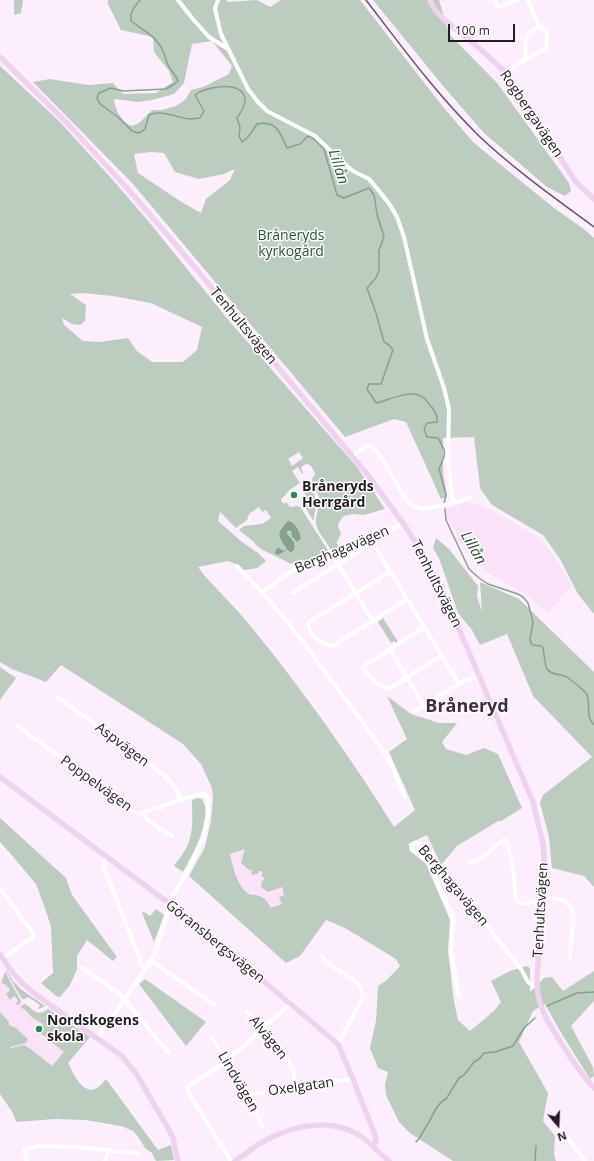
<!DOCTYPE html>
<html>
<head>
<meta charset="utf-8">
<style>
	body { margin:0 }
	#map { position:relative; width:594px; height:1161px; overflow:hidden; background:#fdeefd; font-family:"Open Sans",sans-serif }
	canvas { display:block }
	.north { position:absolute; left:538px; top:1105px; width:40px; height:40px; -webkit-text-stroke:3px #fff; paint-order:stroke; rotate:161deg; font-size:11px; font-weight:700; line-height:16px; text-align:center; color:#221c22 }
	.north::after { content:''; display:block; margin:auto; width:14px; height:18px; background:#221c22; clip-path:polygon(50% 0,100% 100%,50% 72%,0 100%) }
	.scale { position:absolute; left:448px; top:24px; width:67px; height:18px; box-sizing:border-box; border:2px solid #221c22; border-top:0; padding-left:5px; font-size:12px; line-height:14px; white-space:nowrap; color:#221c22; -webkit-text-stroke:3px #fff; paint-order:stroke }
</style>
</head>
<body>
<div id="map">
<canvas width="594" height="1161"></canvas>
<div class="north">N</div>
<div class="scale">100 m</div>
</div>
<script>
const ctx = document.querySelector('canvas').getContext('2d');
ctx.lineJoin = 'round';
function paint(path, color) {
  ctx.fillStyle = color;
  ctx.fill(path, 'evenodd');
}
function trace(path, color, width, dash) {
  ctx.strokeStyle = color;
  ctx.lineWidth = width;
  ctx.lineCap = dash ? 'butt' : 'round';
  ctx.setLineDash(dash || []);
  ctx.stroke(path);
}
function write(font, color, halo, rows, align = 'center') {
  ctx.font = font + ' "Open Sans",sans-serif';
  ctx.lineWidth = 3;
  ctx.setLineDash([]);
  ctx.textBaseline = 'middle';
  ctx.strokeStyle = halo;
  ctx.fillStyle = color;
  for (const [text, x, y, turn = 0] of rows) {
    ctx.save();
    ctx.translate(x, y);
    ctx.rotate((+turn || 0) * Math.PI / 180);
    ctx.textAlign = isNaN(turn) ? turn : align;
    if (halo) ctx.strokeText(text, 0, 0);
    ctx.fillText(text, 0, 0);
    ctx.restore();
  }
}
const built = new Path2D(`
	M466 502 480 505 490 509 535 535 549 549 572 585 548 613 526 594 489 573 473 561 465 551 448 519 446 509Z
	M246 848 266 860 267 859 270 861 269 863 280 878 289 901 271 908 266 899 263 896 250 895 243 889 237 880 230 854Z
	M5 974 21 1001 38 1013H41L48 1009 90 1037 59 1074 32 1050 17 1046 11 1048 0 1037V984L2 978Z`);
const green = new Path2D(`
	M14 0H23L21 13 14 15Z
	M109 0H227V2L257 0 270 7 281 0H360L443 107 474 143 554 208 585 230 594 238V614L578 594 560 559 543 535 492 505 480 488 474 437 443 438V472L447 496 441 499 406 422 394 419 345 437 133 184 33 82 50 79 88 85 113 83 123 94 156 93 173 82 169 71 154 52 153 37 121 30 107 2ZM212 41 232 66 229 74 203 87 191 90 186 99 176 106 162 110H152L139 123 132 126C122 123 115 109 114 99L138 102 152 100 174 94 184 83 192 44ZM151 152 164 153 175 172 199 179 224 174 235 169 230 180 206 199 201 213 183 203 138 173 134 154Z
	M373 0H439L449 34 498 84 569 183 571 191 565 196 547 187 484 133 444 87Z
	M0 66 59 121 112 179 149 222 230 322 357 467 385 509 364 515 353 514 344 516 339 522 338 527 341 533 338 540 336 543 338 545 339 548 332 551C329 546 316 529 316 524 315 515 321 506 319 497 317 488 307 483 315 474 313 470 312 464 306 464L301 467 303 474H302L298 467 292 471 300 483 288 491C287 495 282 496 281 501L284 504 286 502 290 507 298 506 301 508 329 552 306 562C304 560 300 558 298 561V563L295 562 291 564 261 549 256 545 254 542 239 530 244 526 262 524 271 518 266 510 262 512 259 507 249 514 247 520 236 528 220 512 218 521 242 542 258 553 266 561 257 568 244 570 236 564 228 561 198 567 204 575C220 593 238 610 253 629 304 692 351 758 394 827L415 810 389 752 407 739 387 696 411 714 439 723H457L442 742 446 749 466 755 484 748 498 754 522 808 501 821H498L457 846 441 865 427 835 408 844 414 854 426 864 450 920 448 951 454 1002 458 1020 470 1031 494 1011 501 1002 491 981 510 971 527 966 530 968V992L544 978 552 977 563 991 594 971V1001L571 1026 593 1067 594 1076 590 1079 560 1031 545 1004 533 1011 519 1042 548 1093 543 1121 555 1136 554 1155 556 1161H453L410 1133 399 1122 386 1095 385 1085 388 1072 378 1068 370 1048 376 1021 378 986 387 980 400 966 396 959 345 928 326 920 300 956 286 963 189 876 205 847 211 821 213 798 212 788 201 764 183 744 61 665 46 682 12 669 0 662ZM82 293 113 296 151 303 202 327 197 350 183 362H152L137 351 128 338 100 342 83 341 64 325 62 318 72 324 80 325 85 321 86 305 70 294ZM299 452 303 458 292 466 288 459ZM292 522C296 526 301 533 301 539L297 542V540H294L292 537 291 531 287 532 288 536C293 539 294 542 294 549L291 553 288 552C282 540 274 538 283 526 286 523 287 523 292 522ZM245 849 241 863 249 870 250 869 252 871 251 873 253 875 259 873V871H262V877H264V880L262 881 261 887 268 892 282 887 284 895 279 897 282 904 271 908C266 899 265 897 255 895 252 895 251 895 249 894 237 887 233 866 230 854Z
	M305 484 308 485C319 499 316 502 314 519L313 520 303 504 307 497 301 487Z
	M436 538 449 549 478 586 477 596 482 612 480 582 519 599 594 672V887L584 876 552 868 549 837 540 803 543 795 592 757 533 696 507 634 480 645 472 630 458 613 439 558 433 548Z
	M383 618 398 642 396 643 394 641 391 643 378 622Z
	M0 667 16 678 0 700Z
	M198 798 202 799C214 817 192 856 183 872L174 866C179 859 185 852 188 844 194 830 192 815 192 800Z
	M0 818 66 878 72 895 117 957 113 961 87 940 77 956V969L70 985 60 997 56 996 41 983 53 973 51 927 45 908 36 884 10 853 0 842Z
	M156 909 164 915 154 942 142 913 144 912 150 916Z
	M6 970 13 981 22 990 45 1006 44 1007 38 1009 40 1005 28 997 25 999H22L6 972Z
	M5 972 21 1001 20 1004 18 1005 15 1004 18 1001 16 997 14 996 10 1000 6 994 10 990 5 984 1 983Z
	M145 979 206 1022 186 1046 139 984Z
	M25 1004C35 1011 38 1017 48 1009L90 1037 68 1063C73 1073 83 1096 97 1088 101 1086 104 1081 106 1079L158 1150 171 1145 174 1160 156 1161 152 1153 145 1148 139 1138 133 1131 121 1126 86 1120 55 1119 16 1122 13 1113 0 1094V1012L9 1022V1025L16 1028 28 1039 26 1043 10 1047 11 1048 24 1045 32 1050 52 1066 64 1052 38 1031 43 1024C40 1022 37 1021 34 1019 29 1015 26 1009 21 1008V1006Z`);
const water = new Path2D(`
	M289 521C296 523 300 532 301 539L297 542 292 537 291 531H288L287 533 288 535C293 541 295 541 294 550L291 553 287 550 278 555 275 553 276 549 279 548 283 551 287 550C283 542 275 536 282 528 284 525 285 523 289 521Z`);
const stream = new Path2D(`
	M140 0C134 7 130 12 131 21 143 30 157 37 163 51 165 55 166 61 168 65 171 71 176 75 178 81L173 85 166 89 123 91 111 88 99 93 97 98 100 104 118 117 132 131 138 133 141 132 145 129 149 115C162 109 177 118 190 119 193 119 197 118 200 118L204 111 195 95C205 87 237 81 244 95 245 97 246 99 245 101 244 107 240 114 237 118L240 127 239 136 242 142 248 137 257 124C277 120 280 133 287 148L300 144 308 136 314 139 324 149 337 195 344 198 369 188 374 195 377 214 384 237 379 250V270L376 278 367 288 376 313 384 342 389 345 393 350 381 384H369L367 389 376 403C390 400 411 388 424 398 426 400 428 403 430 405 434 410 438 415 437 422L427 423 424 429 427 437 438 438C447 453 446 453 439 469L446 495 444 503
	M445 509 446 520 469 569 479 578 488 584 518 594 523 597 528 603 533 622 530 639 531 643 533 645 541 646 543 648C544 653 545 666 547 669 552 676 560 673 567 677 571 680 582 689 586 693 592 702 584 715 594 725
	M547 1006 577 993 594 992
	M416 1142 421 1136C422 1132 425 1129 427 1125 433 1117 436 1103 446 1099L459 1078 464 1075 468 1070 474 1062 479 1059 484 1053 495 1052 513 1046 524 1028 535 1018
	M535 1161 536 1146`);
const street = new Path2D(`
	M178 0 192 18 209 37 228 49
	M218 0 215 8 216 13 221 34 248 89 258 102 267 111 315 136 339 159 353 171 369 179 380 192 390 205 397 217 404 237 427 339 444 388 449 409 448 456 451 489 453 502
	M495 0 498 7 518 0
	M525 60 546 48C547 40 550 29 539 27
	M505 72 525 60C528 44 519 36 539 27L528 0
	M352 456 369 445 378 453 409 504 421 509 445 505 470 498
	M373 543 459 684
	M332 555 373 621
	M237 566 262 592 291 626 364 724 384 752 393 769 405 797
	M390 572 309 622C306 633 323 646 333 646L407 599
	M262 592 295 569 335 554 387 532 403 523
	M293 593 384 535
	M424 627 363 667C370 677 376 686 389 689L441 656
	M390 649 424 706
	M56 696 165 776 175 787 181 799
	M415 711 464 681 479 676
	M18 726 23 730 118 800C125 806 132 814 142 813L196 795 205 794 208 799V812L204 836 190 866 173 896 154 955 151 961 98 1038
	M142 813C147 822 163 831 172 836
	M106 856 104 862V867L142 965 145 969
	M470 863 480 859 502 841 505 840 507 841 512 861 516 900 520 903 542 902
	M0 888 33 933V937L3 958
	M543 896 564 900 571 907 573 917 570 959
	M322 957 326 962 355 981 359 984 361 989 362 993 361 1001 338 1044
	M151 961 215 1005
	M82 968 120 994 169 1053
	M459 997 451 951 453 922 452 914 440 890 429 863 422 857 412 850 411 846 414 843H418L422 850 435 864 443 878 479 916 521 969 528 982 533 986H537
	M247 1012 280 1048 293 1069 295 1087
	M212 1038 249 1095 262 1126
	M249 1095 254 1094 353 1079
	M558 1125 585 1161
	M108 1150 138 1154
	M27 1161 24 1150 39 1146 77 1147 108 1150 105 1161
	M231 1161 188 1092V1087L227 1061 290 1004`);
const secondary = new Path2D(`
	M430 0C435 15 451 25 463 35 478 47 492 59 505 72L576 182 594 199
	M0 57 66 122 126 187 177 246 367 474 403 523 423 554 434 575 450 608 533 802 543 844 545 869 537 978C537 985 537 992 539 999 543 1016 554 1031 563 1046 572 1060 582 1075 594 1088
	M0 777 186 916 338 1044 353 1079 375 1135 376 1141 373 1146
	M0 954 12 972 21 982 31 991 64 1015 111 1048 122 1056 137 1075 169 1130 173 1138 178 1161
	M235 1161C246 1154 256 1145 268 1139 296 1125 331 1118 359 1135 370 1142 379 1153 389 1161`);
const rail = new Path2D(`
	M366 0C402 47 437 95 479 136 515 170 555 198 594 227`);
const markers = [
	[294,495,4,"#21904a"],
	[39,1029,4,"#21904a"]
];
const streetNames = [
	["Rogbergavägen",531,114,56],
	["Tenhultsvägen",243,326,50],
	["Berghagavägen",342,550,-23],
	["Tenhultsvägen",436,584,63],
	["Aspvägen",122,745,37],
	["Poppelvägen",96,784,36],
	["Berghagavägen",453,886,50],
	["Tenhultsvägen",541,910,-87],
	["Göransbergsvägen",215,942,39],
	["Alvägen",268,1038,51],
	["Lindvägen",238,1082,60],
	["Oxelgatan",301,1087,-8]
];
const parkNames = [
	["Bråneryds",291,236],
	["kyrkogård",291,252]
];
const poiNames = [
	["Bråneryds",302,487],
	["Herrgård",302,503],
	["Nordskogens",47,1021],
	["skola",47,1037]
];
const waterNames = [
	["Lillån",338,167,72],
	["Lillån",473,548,60]
];
const districtNames = [
	["Bråneryd",467,707]
];
paint(built, '#fae2f9');
paint(green, '#bcccbe');
paint(water, '#87a18c');
trace(stream, '#87a18c', 1.5);
trace(street, '#fff', 4);
trace(secondary, '#efd2ef', 5.5);
trace(rail, '#615961', 1.5);
for (const [x, y, r, color] of markers) {
  const dot = new Path2D();
  dot.arc(x, y, r, 0, 2 * Math.PI);
  ctx.fillStyle = color;
  ctx.fill(dot);
  trace(dot, '#fff', 1.5);
}
write('14px', '#221c22', '#fff', streetNames);
write('14px', '#295434', '#fff', parkNames);
write('bold 14px', '#221c22', '#fff', poiNames, 'left');
write('italic 15px', '#295535', '#fff', waterNames);
write('bold 18px', '#3f303e', '#fff', districtNames);
</script>
</body>
</html>
